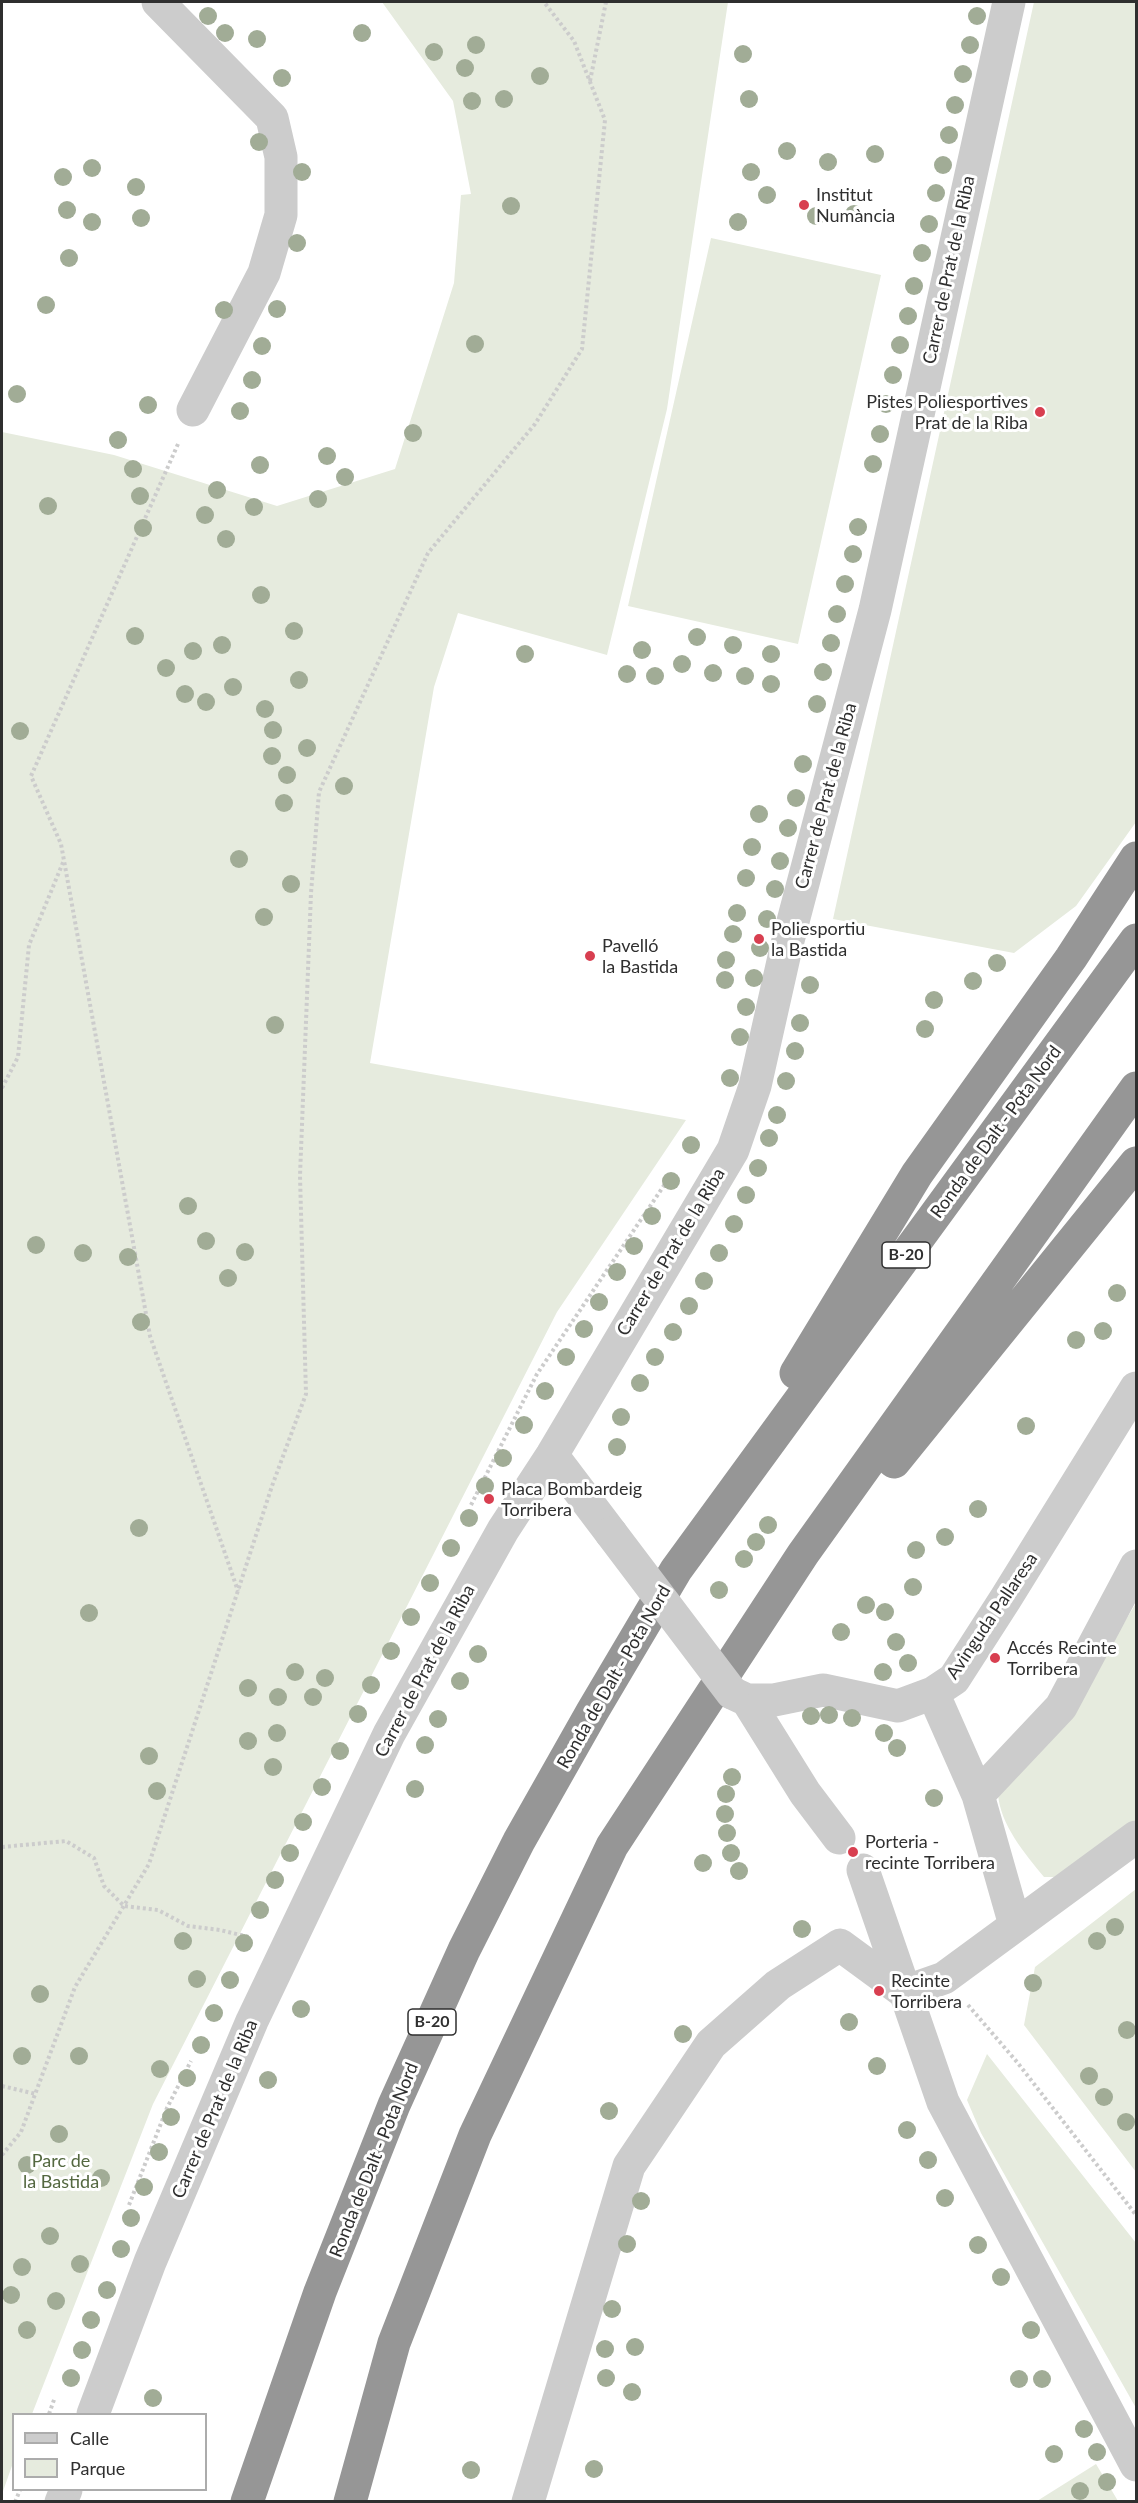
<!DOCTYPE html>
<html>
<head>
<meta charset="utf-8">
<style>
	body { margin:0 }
	#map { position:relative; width:1138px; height:2503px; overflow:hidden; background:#fff; font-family:Lato,sans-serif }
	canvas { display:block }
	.frame { position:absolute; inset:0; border:3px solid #2f2f2f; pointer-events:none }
	.legend { position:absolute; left:12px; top:2413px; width:195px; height:78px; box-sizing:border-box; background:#fff; border:2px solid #acacac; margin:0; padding:8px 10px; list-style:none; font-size:18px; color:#2f2f2f }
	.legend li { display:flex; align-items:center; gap:12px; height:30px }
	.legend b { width:30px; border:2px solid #acacac }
</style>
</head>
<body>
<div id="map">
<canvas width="1138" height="2503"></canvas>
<div class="frame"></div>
<ul class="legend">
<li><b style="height:8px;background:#ccc"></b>Calle</li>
<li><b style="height:16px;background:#e6ebde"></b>Parque</li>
</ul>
</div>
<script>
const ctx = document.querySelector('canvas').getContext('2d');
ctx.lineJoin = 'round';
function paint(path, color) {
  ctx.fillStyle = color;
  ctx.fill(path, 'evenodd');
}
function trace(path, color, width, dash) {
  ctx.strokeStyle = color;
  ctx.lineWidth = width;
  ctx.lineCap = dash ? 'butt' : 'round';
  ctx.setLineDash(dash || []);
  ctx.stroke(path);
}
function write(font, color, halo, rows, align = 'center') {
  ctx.font = font + ' Lato,sans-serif';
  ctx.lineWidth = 6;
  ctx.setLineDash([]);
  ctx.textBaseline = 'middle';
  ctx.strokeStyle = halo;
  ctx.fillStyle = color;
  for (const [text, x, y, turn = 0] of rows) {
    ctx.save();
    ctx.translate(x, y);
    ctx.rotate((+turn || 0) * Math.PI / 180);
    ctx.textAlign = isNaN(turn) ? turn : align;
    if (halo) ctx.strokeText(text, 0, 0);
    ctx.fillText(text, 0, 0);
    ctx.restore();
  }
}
const green = new Path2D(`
	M382 2H728L667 409 607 655 458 613 434 687 370 1063 686 1120 557 1312 153 2104 32 2414H14L13 2463 2 2494V432L114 455 277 506 395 469 454 283 461 195 471 194 453 101Z
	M1034 2H1136V822L1076 906 1014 953 833 919Z
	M711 238 881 275 798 644 628 606Z
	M1136 1603V1821L1058 1877H1044C1025 1854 1000 1824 998 1794L1068 1716Z
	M1136 1889V2172L1024 2025 1035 1967Z
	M987 2054 1136 2243V2408L981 2133 967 2100Z
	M1096 2464 1118 2501H1037Z`);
const path = new Path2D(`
	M590 81 606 2
	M178 444 31 776 61 844 150 1336 238 1591
	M2 1088 18 1057 29 945 64 860
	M471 1505 537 1374 667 1181
	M2 1847 66 1841 94 1858 104 1886 124 1906 158 1910 188 1926 220 1930 249 1937
	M968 2005 1017 2062 1136 2215
	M2 2086 36 2094
	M2 2155 21 2132 75 1987 149 1864 272 1486 306 1394 300 1176 311 893 319 792 428 553 535 424 582 349 605 120 574 41 544 2
	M129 2205 167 2108 191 2061
	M49 2414 55 2397
	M15 2502 20 2490`);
const minor = new Path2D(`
	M158 2 272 118 281 157V215L264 273 193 410
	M552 1455 611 1533
	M732 1693 747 1700H774L823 1690 898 1706 933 1693 954 1679 1006 1598 1136 1388
	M933 1693 978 1795 1015 1925
	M747 1700 805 1793 839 1838
	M978 1795 1061 1707 1136 1566
	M863 1870 943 2102 1136 2465
	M904 1992 944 1978 1136 1837
	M93 2414 150 2262 252 2021 389 1734 503 1530 552 1455 733 1150 755 1086 786 948 875 610 1009 2
	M61 2502 66 2490
	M528 2502 629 2166 711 2044 778 1985 840 1945 904 1992`);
const highway = new Path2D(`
	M796 1373 917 1174 1071 958 1136 858
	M894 1462 1136 1163
	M247 2502 320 2292 394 2105 464 1950 519 1841 592 1712 676 1570 1136 940
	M350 2502 394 2343 475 2135 612 1846 803 1554 1136 1088`);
const minorBridge = new Path2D(`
	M611 1533 732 1693`);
const trees = [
	[208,16],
	[977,16],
	[225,33],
	[362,33],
	[257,39],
	[476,45],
	[970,45],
	[434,52],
	[743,54],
	[465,68],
	[963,74],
	[540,76],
	[282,78],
	[504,99],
	[749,99],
	[472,101],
	[955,105],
	[949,135],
	[259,142],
	[787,151],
	[875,154],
	[828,162],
	[943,165],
	[92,168],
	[302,172],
	[751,172],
	[63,177],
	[136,187],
	[936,193],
	[767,195],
	[511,206],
	[67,210],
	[854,214],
	[816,216],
	[141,218],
	[92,222],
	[738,222],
	[929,224],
	[297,243],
	[922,253],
	[69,258],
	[914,286],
	[46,305],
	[277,309],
	[224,310],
	[908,316],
	[475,344],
	[900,345],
	[262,346],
	[893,375],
	[252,380],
	[17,394],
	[886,404],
	[148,405],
	[240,411],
	[413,433],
	[880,434],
	[118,440],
	[327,456],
	[873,464],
	[260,465],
	[133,469],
	[345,477],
	[217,490],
	[140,496],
	[318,499],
	[48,506],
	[254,507],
	[205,515],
	[858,527],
	[143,528],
	[226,539],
	[853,554],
	[845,584],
	[261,595],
	[837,614],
	[294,631],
	[135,636],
	[697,637],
	[831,643],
	[222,645],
	[733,645],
	[642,650],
	[193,651],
	[525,654],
	[771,654],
	[682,664],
	[166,668],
	[823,672],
	[713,673],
	[627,674],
	[655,676],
	[745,676],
	[299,680],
	[771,684],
	[233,687],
	[185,694],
	[206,702],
	[817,704],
	[265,709],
	[273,730],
	[20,731],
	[307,748],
	[272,756],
	[803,764],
	[287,775],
	[344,786],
	[796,798],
	[284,803],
	[759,814],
	[788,828],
	[752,847],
	[239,859],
	[780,861],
	[746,878],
	[291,884],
	[775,889],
	[737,913],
	[264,917],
	[767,919],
	[733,934],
	[760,948],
	[726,960],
	[997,963],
	[754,978],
	[725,980],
	[973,981],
	[810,985],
	[934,1000],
	[746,1007],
	[800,1023],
	[275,1025],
	[925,1029],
	[740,1037],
	[795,1051],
	[730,1078],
	[786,1081],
	[777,1115],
	[769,1138],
	[691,1145],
	[758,1168],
	[671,1181],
	[746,1195],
	[188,1206],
	[652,1216],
	[734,1224],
	[206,1241],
	[36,1245],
	[634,1246],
	[245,1252],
	[83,1253],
	[719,1253],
	[128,1257],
	[617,1272],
	[228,1278],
	[704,1281],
	[1117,1293],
	[599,1302],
	[689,1306],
	[141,1322],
	[584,1329],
	[1103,1331],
	[673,1332],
	[1076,1340],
	[566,1357],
	[655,1357],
	[640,1383],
	[545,1391],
	[621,1417],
	[524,1425],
	[1026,1426],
	[617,1447],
	[503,1458],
	[485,1486],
	[978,1509],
	[469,1518],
	[768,1525],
	[139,1528],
	[945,1537],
	[756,1542],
	[451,1548],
	[916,1550],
	[744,1559],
	[430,1583],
	[913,1587],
	[719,1590],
	[866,1605],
	[885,1612],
	[89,1613],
	[411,1617],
	[841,1632],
	[896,1642],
	[391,1651],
	[478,1654],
	[908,1663],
	[295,1672],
	[883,1672],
	[325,1678],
	[460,1681],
	[371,1685],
	[248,1688],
	[278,1697],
	[313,1697],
	[358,1714],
	[829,1715],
	[811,1716],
	[852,1718],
	[438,1719],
	[277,1733],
	[884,1733],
	[248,1741],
	[425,1745],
	[897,1748],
	[340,1751],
	[149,1756],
	[273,1767],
	[732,1777],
	[322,1787],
	[415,1789],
	[157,1791],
	[726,1794],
	[934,1798],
	[725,1814],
	[303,1822],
	[727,1833],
	[290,1853],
	[731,1853],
	[703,1863],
	[739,1871],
	[275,1880],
	[260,1910],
	[1115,1927],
	[802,1929],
	[183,1941],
	[1097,1941],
	[244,1943],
	[197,1979],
	[230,1980],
	[1033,1983],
	[40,1994],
	[301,2009],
	[214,2013],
	[849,2022],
	[1127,2030],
	[683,2034],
	[201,2045],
	[22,2056],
	[79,2056],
	[877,2066],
	[160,2069],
	[1089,2076],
	[187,2078],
	[268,2080],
	[1104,2097],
	[609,2111],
	[171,2117],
	[1126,2122],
	[907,2130],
	[59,2134],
	[159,2152],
	[928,2160],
	[27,2165],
	[101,2178],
	[144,2187],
	[945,2198],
	[641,2201],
	[131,2218],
	[50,2236],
	[627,2244],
	[978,2245],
	[121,2249],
	[80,2264],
	[22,2267],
	[1001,2277],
	[107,2290],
	[11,2295],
	[56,2301],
	[612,2309],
	[91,2320],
	[27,2330],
	[1031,2330],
	[635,2347],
	[605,2349],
	[82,2350],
	[71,2378],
	[606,2378],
	[1019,2379],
	[1042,2379],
	[632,2392],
	[153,2398],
	[1084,2429],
	[1097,2452],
	[1054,2454],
	[594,2469],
	[471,2470],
	[1107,2482],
	[1080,2491]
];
const markers = [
	[804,205,6,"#d83f50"],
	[1040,412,6,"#d83f50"],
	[759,939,6,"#d83f50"],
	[590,956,6,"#d83f50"],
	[489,1499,6,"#d83f50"],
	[995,1658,6,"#d83f50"],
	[853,1852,6,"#d83f50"],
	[879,1991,6,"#d83f50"]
];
const shields = [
	[906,1255,48],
	[432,2022,48]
];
const shieldNames = [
	["B-20",906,1255],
	["B-20",432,2022]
];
const poiNames = [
	["Institut",816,195],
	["Numància",816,216],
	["Pistes Poliesportives",1028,402,"right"],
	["Prat de la Riba",1028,423,"right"],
	["Poliesportiu",771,929],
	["la Bastida",771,950],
	["Pavelló",602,946],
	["la Bastida",602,967],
	["Placa Bombardeig",501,1489],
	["Torribera",501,1510],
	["Accés Recinte",1007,1648],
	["Torribera",1007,1669],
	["Porteria -",865,1842],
	["recinte Torribera",865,1863],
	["Recinte",891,1981],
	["Torribera",891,2002]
];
const streetNames = [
	["Carrer de Prat de la Riba",949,270,-78],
	["Carrer de Prat de la Riba",826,796,-75],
	["Ronda de Dalt - Pota Nord",996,1132,-54],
	["Carrer de Prat de la Riba",671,1252,-59],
	["Avinguda Pallaresa",992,1616,-56],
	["Carrer de Prat de la Riba",425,1671,-62],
	["Ronda de Dalt - Pota Nord",614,1677,-60],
	["Carrer de Prat de la Riba",215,2109,-67],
	["Ronda de Dalt - Pota Nord",374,2160,-68]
];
const parkNames = [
	["Parc de",61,2161],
	["la Bastida",61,2182]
];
paint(green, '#e6ebde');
trace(path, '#ccc', 4, [3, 3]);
trace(minor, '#ccc', 33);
trace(highway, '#969696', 33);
trace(minorBridge, '#ccc', 33);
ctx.fillStyle = '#a1ac96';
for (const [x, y] of trees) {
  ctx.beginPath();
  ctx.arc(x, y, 9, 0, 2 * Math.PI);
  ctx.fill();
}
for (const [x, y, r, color] of markers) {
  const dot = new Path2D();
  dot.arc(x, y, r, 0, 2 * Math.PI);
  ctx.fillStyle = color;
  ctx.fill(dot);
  trace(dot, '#fff', 2);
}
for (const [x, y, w] of shields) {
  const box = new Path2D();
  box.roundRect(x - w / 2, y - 13, w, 26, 4.5);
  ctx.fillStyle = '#fff';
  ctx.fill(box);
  trace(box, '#2f2f2f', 1.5);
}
write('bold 16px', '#2f2f2f', null, shieldNames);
write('18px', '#2f2f2f', '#fff', poiNames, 'left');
write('18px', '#2f2f2f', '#fff', streetNames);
write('18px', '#546840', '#fff', parkNames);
</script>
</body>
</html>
